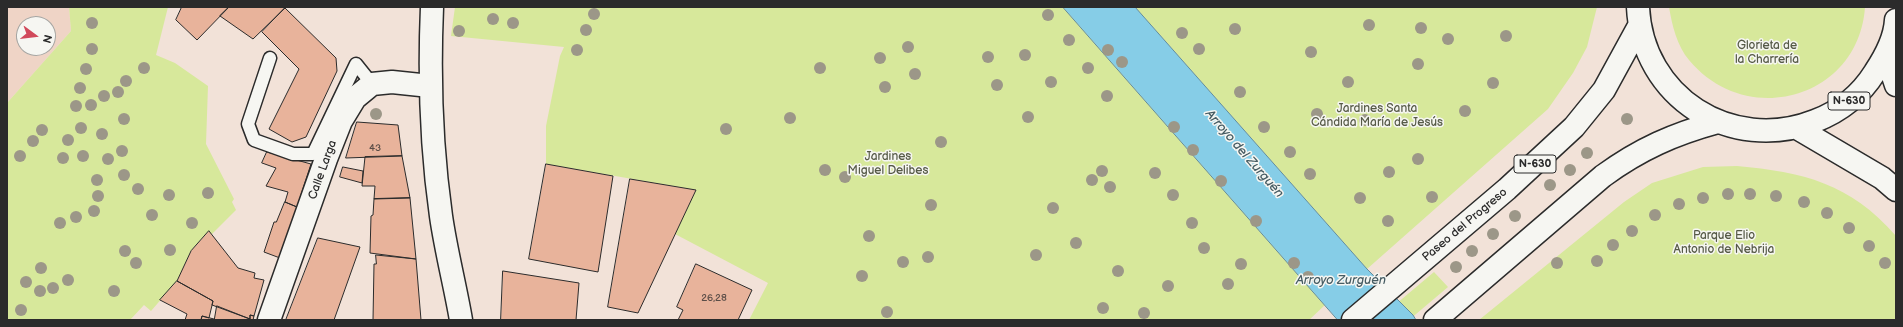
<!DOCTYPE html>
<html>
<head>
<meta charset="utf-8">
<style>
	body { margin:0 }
	#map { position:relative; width:1903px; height:327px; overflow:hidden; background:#f2e2d8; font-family:"Balsamiq Sans",sans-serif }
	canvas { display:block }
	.frame { position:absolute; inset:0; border:8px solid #2b2b2b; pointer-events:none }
	.north { position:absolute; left:16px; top:16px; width:40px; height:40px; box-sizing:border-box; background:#f6f6f2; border:1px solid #a5a5a2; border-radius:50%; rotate:105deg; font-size:11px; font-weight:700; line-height:16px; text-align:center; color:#2b2b2b }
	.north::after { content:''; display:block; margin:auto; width:14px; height:18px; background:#d1495b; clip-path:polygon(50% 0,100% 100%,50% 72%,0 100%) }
</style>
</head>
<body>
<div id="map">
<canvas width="1903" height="327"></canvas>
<div class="frame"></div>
<div class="north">N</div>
</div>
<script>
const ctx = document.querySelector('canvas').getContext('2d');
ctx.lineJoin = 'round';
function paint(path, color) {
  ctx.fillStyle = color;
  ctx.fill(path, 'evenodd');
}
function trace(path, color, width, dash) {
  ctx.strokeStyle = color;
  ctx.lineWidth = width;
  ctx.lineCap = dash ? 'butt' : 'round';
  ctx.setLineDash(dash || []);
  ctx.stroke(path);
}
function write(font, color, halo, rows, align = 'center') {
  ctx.font = font + ' "Balsamiq Sans",sans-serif';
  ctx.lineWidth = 3;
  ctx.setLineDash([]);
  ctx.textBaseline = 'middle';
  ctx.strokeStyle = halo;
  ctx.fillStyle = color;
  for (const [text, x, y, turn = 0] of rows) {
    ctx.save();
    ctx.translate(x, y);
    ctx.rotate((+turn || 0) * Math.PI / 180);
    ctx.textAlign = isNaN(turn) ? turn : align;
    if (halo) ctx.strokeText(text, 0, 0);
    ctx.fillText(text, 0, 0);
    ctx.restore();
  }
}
const built = new Path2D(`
	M7 7H69L71 31 7 103ZM24 24H48V48H24Z`);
const green = new Path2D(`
	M69 7H168L156 55 175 63 208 86 206 144 234 199 232 202 236 210 211 235 208 232 191 251 177 281 151 311 144 305 130 320H7V103L71 31Z
	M455 7H1063L1325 305 1309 320H749L768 283 675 234 696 190 546 164V126L560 56 564 47 451 36Z
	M1135 7H1597L1587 47 1573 73 1548 109 1367 269Z
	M1669 7H1865C1859 98 1747 130 1689 60 1677 46 1672 25 1669 7Z
	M1737 166C1803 172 1850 183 1896 236V320H1479L1624 202 1652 183 1703 167Z
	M1434 272 1448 287 1409 320H1377Z`);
const water = new Path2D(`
	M1063 7H1135L1367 269 1413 315 1416 320H1338Z`);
const building = new Path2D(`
	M182 7H229L197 40 176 20Z
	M229 7H283L285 8 253 39 220 16Z
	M285 8 336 58 337 71 306 137 292 142 269 129 299 69 262 32Z
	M357 122 398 125 402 156 346 158Z
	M267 152 311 164 297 207 285 202 288 192 266 186 276 168 262 163Z
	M402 156 410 198 374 199 375 186H362L365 157Z
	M546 164 613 176 598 272 529 259Z
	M343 167 363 171 362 183 340 177Z
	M630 179 696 190 638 313 608 307Z
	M410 198 416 259 370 253 371 216 373 215 374 199Z
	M285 202 297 207 280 258 264 252 274 222H276Z
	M209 231 238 268 255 273 254 278 264 280 254 316 250 315V319L212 305 213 301 177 281 191 251Z
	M318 238 360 247 334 320H286Z
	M376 255 416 259 421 320H373L374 264H376Z
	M696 264 752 290 738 320H678L683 310 677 307Z
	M503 271 579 283 576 320H501Z
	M177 281 213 301 209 318 202 316 201 320H185L187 314 160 300Z
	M217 306 250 319V315L254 316 253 320H201L202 316 214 319Z`);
const service = new Path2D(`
	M270 58 248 124 254 140 293 154H313L356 64 372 84`);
const minor = new Path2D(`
	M269 320 326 159 341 121 355 98 372 84 392 82 430 86`);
const secondary = new Path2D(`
	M432 7C429 77 431 146 441 216 446 251 455 285 461 320`);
const trunk = new Path2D(`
	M1638 7C1642 97 1731 154 1815 121 1841 111 1860 96 1875 72 1885 57 1895 39 1896 20
	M1886 55 1896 85
	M1797 128 1882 178 1896 190
	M1353 320 1507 189 1574 127 1604 90 1639 26
	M1435 320 1603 176C1640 149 1674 134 1718 122`);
const trees = [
	[594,14],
	[1048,15],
	[493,19],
	[92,23],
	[513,23],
	[1369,25],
	[1421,28],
	[1235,29],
	[586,30],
	[459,31],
	[1182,33],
	[1506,36],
	[1448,39],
	[1069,40],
	[908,47],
	[92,49],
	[1199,49],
	[577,50],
	[1108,50],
	[1311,52],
	[1025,55],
	[988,57],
	[880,58],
	[1122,62],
	[1418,64],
	[144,68],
	[820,68],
	[1088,68],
	[86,69],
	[915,74],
	[126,81],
	[1051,82],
	[1348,82],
	[1493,83],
	[997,85],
	[885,87],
	[80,88],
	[118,92],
	[1240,92],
	[104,96],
	[1107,96],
	[91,105],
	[76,106],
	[1465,111],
	[376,114],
	[1317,114],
	[1028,117],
	[790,118],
	[124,119],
	[1627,119],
	[1365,120],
	[1174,127],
	[1264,127],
	[81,128],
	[726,129],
	[42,130],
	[102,134],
	[68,140],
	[33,141],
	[941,142],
	[1193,150],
	[122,151],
	[1290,152],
	[1587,153],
	[20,156],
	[83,156],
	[63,158],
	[108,159],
	[1418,159],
	[825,170],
	[1570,170],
	[1102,171],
	[1389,172],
	[1155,173],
	[1310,174],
	[124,175],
	[845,177],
	[97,180],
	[1092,180],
	[1221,181],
	[1550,185],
	[1110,187],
	[138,189],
	[208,193],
	[1728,194],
	[1750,194],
	[169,195],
	[1173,195],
	[98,196],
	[1776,196],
	[1432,197],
	[1360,198],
	[1703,198],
	[1804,202],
	[1679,204],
	[931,205],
	[1053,208],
	[94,211],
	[1827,213],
	[152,215],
	[1655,215],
	[1515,216],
	[76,217],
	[1256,221],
	[1388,221],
	[60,223],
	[192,223],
	[1192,223],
	[1849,228],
	[1632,231],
	[1493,234],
	[869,236],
	[1076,243],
	[1613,245],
	[1869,246],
	[1204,248],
	[170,250],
	[125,251],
	[1472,251],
	[1036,255],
	[928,257],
	[1597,261],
	[903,262],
	[136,263],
	[1294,263],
	[1557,263],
	[1885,263],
	[1241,264],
	[1456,267],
	[41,268],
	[1118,271],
	[862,276],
	[1308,277],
	[68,280],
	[26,282],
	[1228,284],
	[1168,286],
	[53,288],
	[40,291],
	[114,291],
	[1103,308],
	[21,310],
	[887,312],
	[1144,313]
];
const numberNames = [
	["43",375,148],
	["26,28",714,298]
];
const shields = [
	[1849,101,42],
	[1535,164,42]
];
const shieldNames = [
	["N-630",1849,101],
	["N-630",1535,164]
];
const parkNames = [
	["Glorieta de",1767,46],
	["la Charrería",1767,60],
	["Jardines Santa",1377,109],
	["Cándida María de Jesús",1377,123],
	["Jardines",888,157],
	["Miguel Delibes",888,171],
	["Parque Elio",1724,236],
	["Antonio de Nebrija",1724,250]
];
const streetNames = [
	["Calle Larga",323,170,-70],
	["Paseo del Progreso",1465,225,-40]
];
const waterNames = [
	["Arroyo del Zurguén",1244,154,49],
	["Arroyo Zurguén",1341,281]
];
paint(built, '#efd4c6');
paint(green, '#d7e89b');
paint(water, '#86cde7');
trace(water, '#628c9c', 1);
paint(building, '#e8b39b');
trace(building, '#2b2b2b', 1);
trace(service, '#2b2b2b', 15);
trace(minor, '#2b2b2b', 25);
trace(secondary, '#2b2b2b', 25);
trace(trunk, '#2b2b2b', 25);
trace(service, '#f6f6f2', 12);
trace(minor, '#f6f6f2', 22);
trace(secondary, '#f6f6f2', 22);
trace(trunk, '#f6f6f2', 22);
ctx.fillStyle = '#9c9788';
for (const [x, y] of trees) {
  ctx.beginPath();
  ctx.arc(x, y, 6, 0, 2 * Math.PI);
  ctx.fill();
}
write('10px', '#5a4d47', null, numberNames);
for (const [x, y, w] of shields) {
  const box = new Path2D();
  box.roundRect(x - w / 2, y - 9, w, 18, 3);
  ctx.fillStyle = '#f6f6f2';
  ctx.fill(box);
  trace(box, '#2b2b2b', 1);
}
write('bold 11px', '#2b2b2b', null, shieldNames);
write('12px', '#565a47', '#f6f6f2', parkNames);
write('12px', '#2b2b2b', '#f6f6f2', streetNames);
write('italic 13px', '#465c63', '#f6f6f2', waterNames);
</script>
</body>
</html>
